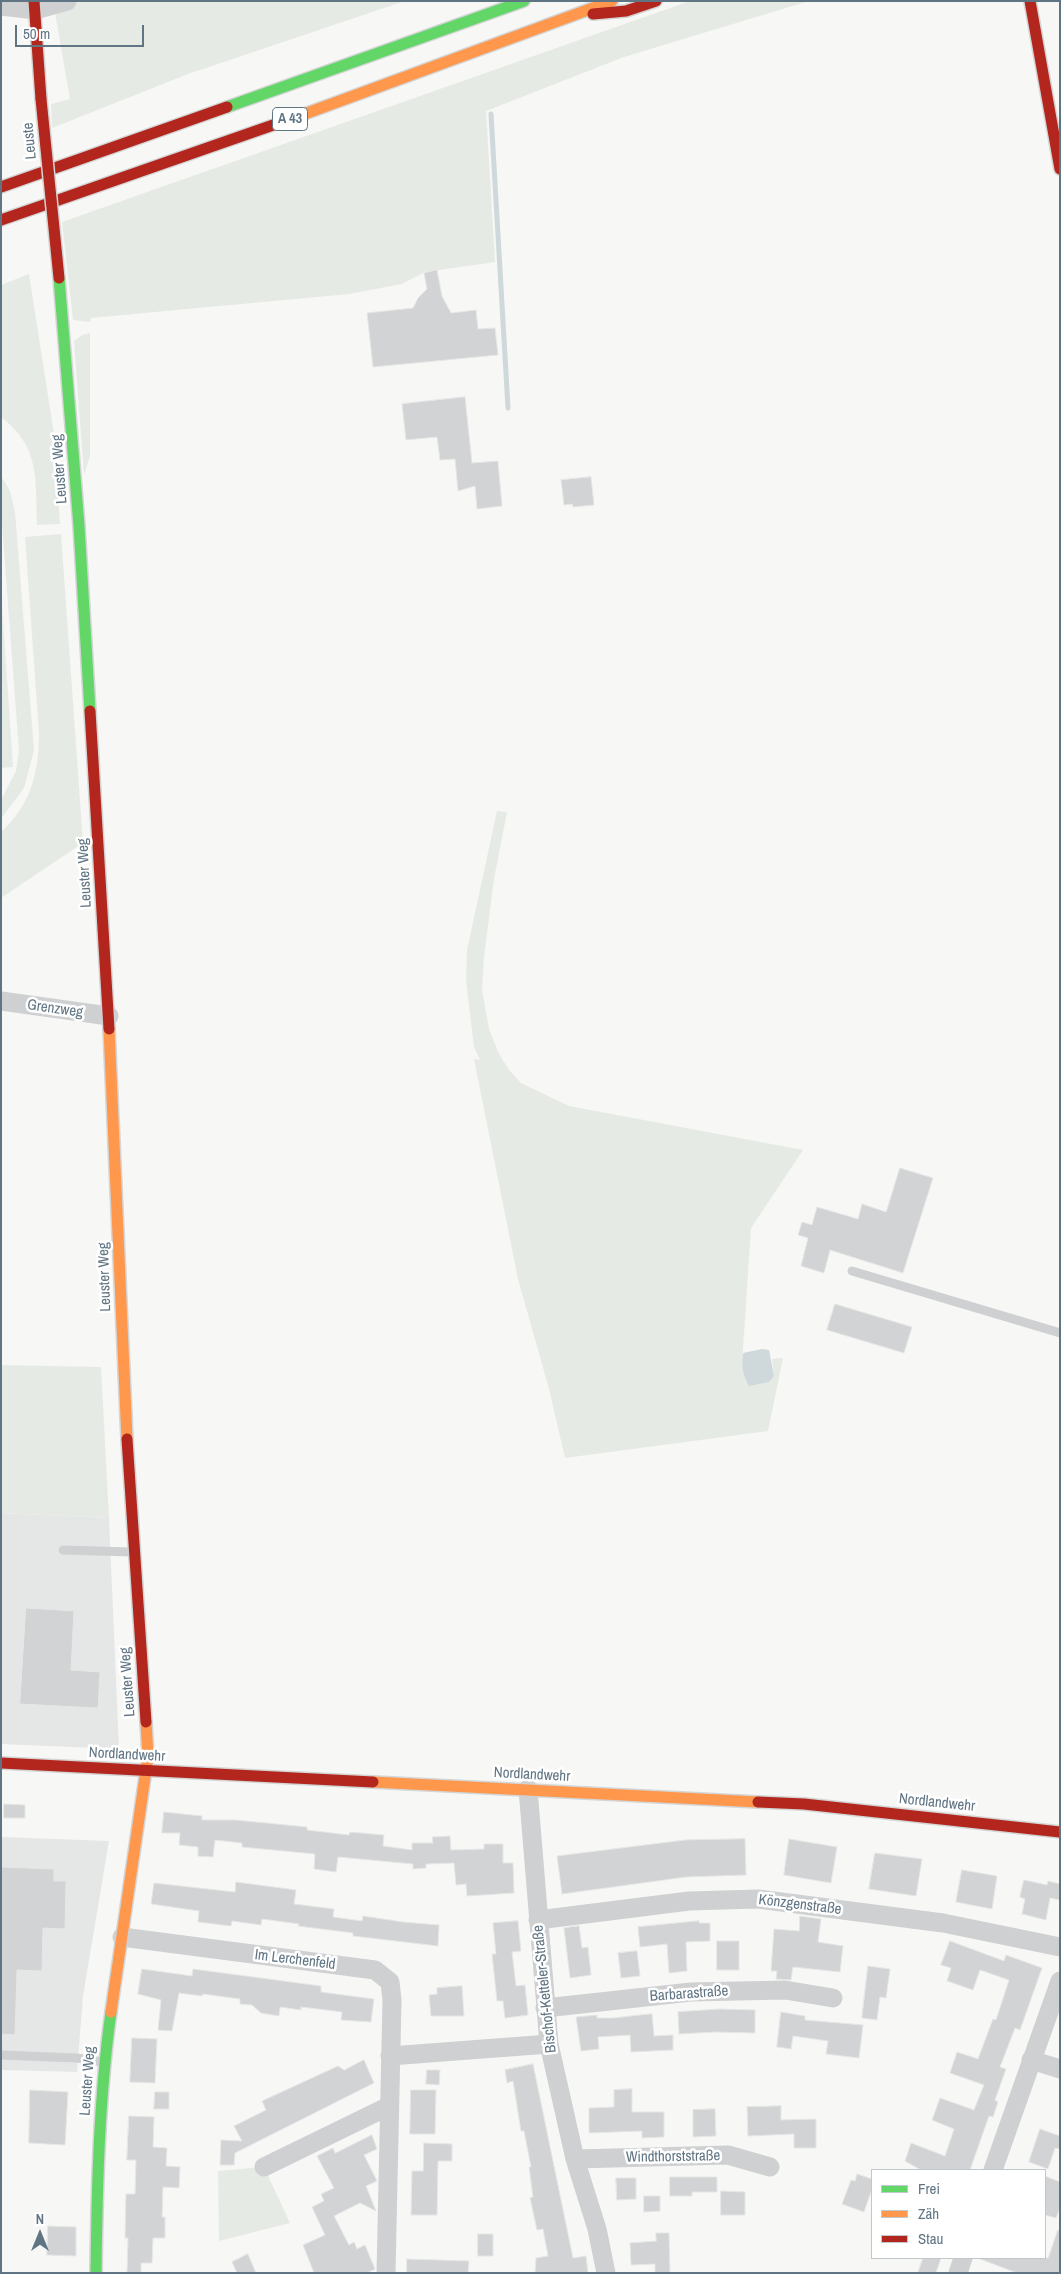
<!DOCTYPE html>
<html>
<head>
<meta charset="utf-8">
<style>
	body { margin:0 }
	#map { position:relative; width:1061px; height:2274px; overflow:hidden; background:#f7f7f6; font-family:"Archivo Narrow",sans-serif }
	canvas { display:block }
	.frame { position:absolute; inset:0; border:2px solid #607583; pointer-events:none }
	.legend { position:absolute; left:871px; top:2169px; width:175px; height:90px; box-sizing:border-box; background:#fff; border:1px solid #bfc8cd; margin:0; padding:6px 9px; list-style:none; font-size:15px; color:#607583 }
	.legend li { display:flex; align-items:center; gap:10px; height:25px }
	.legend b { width:25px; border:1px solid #bfc8cd }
	.north { position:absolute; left:15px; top:2209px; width:50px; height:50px; -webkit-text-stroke:4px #fff; paint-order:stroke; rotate:0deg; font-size:14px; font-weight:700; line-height:20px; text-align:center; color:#607583 }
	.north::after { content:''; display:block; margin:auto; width:18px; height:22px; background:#607583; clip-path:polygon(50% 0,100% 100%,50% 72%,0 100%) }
	.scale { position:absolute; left:15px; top:25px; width:129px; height:22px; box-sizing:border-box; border:2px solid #607583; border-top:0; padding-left:6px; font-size:15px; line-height:18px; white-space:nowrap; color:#607583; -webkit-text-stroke:4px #fff; paint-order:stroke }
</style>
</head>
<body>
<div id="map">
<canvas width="1061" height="2274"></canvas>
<div class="frame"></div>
<ul class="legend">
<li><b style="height:6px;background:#63d668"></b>Frei</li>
<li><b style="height:6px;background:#ff974d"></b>Zäh</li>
<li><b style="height:6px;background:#b3261e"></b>Stau</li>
</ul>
<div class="north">N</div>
<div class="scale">50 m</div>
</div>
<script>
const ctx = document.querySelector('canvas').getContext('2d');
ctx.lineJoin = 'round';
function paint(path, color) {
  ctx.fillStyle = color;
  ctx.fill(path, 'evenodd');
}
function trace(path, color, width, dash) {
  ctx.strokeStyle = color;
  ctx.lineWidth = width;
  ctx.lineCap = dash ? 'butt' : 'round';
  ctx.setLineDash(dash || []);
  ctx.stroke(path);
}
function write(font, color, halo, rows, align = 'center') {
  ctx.font = font + ' "Archivo Narrow",sans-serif';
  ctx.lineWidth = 5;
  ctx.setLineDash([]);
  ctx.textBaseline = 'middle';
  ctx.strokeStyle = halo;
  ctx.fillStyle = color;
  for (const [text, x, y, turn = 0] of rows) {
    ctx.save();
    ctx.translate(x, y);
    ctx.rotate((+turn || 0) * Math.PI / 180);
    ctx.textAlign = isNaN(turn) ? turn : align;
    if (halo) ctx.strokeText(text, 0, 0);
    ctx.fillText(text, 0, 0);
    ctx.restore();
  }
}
const built = new Path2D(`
	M1 1513 109 1518 119 1749 1 1744Z
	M1 1837 109 1841 83 1996 77 2072 1 2070Z`);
const green = new Path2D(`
	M53 1H405L188 74 52 128 51 104 70 99Z
	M690 1H809L624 57 486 111 495 262 425 272 402 284 349 294 91 318 90 322 73 320 62 222Z
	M29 274 54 434 60 524 37 525C35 479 41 448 1 417V285Z
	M90 333V456L84 475 74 341 82 335Z
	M1 476 10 491 15 512 34 750 24 788 1 819V800L16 771 19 751 1 511Z
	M61 534 83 843 1 898V832C31 805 39 772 39 733L25 537Z
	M1 592 13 767 1 768Z
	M497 811 507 812 494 879 484 957 482 990 489 1029 498 1052 509 1070 521 1083 569 1106 803 1150 751 1228 742 1364 774 1376 772 1359 783 1358 768 1431 565 1458 549 1389 518 1279 474 1059 480 1060 474 1047 468 998 466 979 467 950Z
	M1 1365 101 1367 109 1518 1 1513Z
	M264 2167 290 2223 219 2241 218 2171Z`);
const water = new Path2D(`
	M762 1349 769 1350 774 1376 769 1382 749 1386C743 1375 741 1366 743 1353Z`);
const stream = new Path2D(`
	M491 114 508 408`);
const building = new Path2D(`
	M437 270 442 296 451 313 476 310 478 329 495 328 498 355 373 367 367 313 413 308 418 298 427 289 424 273Z
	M465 397 472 463 498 461 502 506 477 509 475 486 458 491 455 459 440 460 437 437 406 440 402 404Z
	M591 477 594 505 573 507 572 504 564 505 561 480Z
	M900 1168 933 1178 903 1273 830 1250 824 1273 801 1266 808 1238 798 1235 802 1222 812 1225 817 1207 858 1219 862 1204 886 1212Z
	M835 1304 912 1327 904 1353 827 1330Z
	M26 1608 74 1611 71 1670 100 1672 98 1708 20 1704Z
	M4 1804 25 1805V1818H4Z
	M164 1812 202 1816V1820H236L307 1827V1830L349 1835 350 1832 384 1835 383 1846 412 1850V1843H433L432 1837 450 1836 451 1850 484 1849V1844H503V1863H513L514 1893 467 1896 466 1884 456 1885 454 1863 426 1864V1868L413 1869V1864L338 1857 336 1872 314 1869 315 1854 242 1847V1843L215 1840 213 1857 198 1856V1847L179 1845 180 1833H162Z
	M745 1839 746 1875 686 1877 562 1894 557 1856 685 1840Z
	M789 1839 837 1847 831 1883 784 1875Z
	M875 1853 922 1859 916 1896 869 1889Z
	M1 1867 54 1869V1881H66L65 1929 43 1928 42 1971 17 1970 15 2035 1 2034Z
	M962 1870 997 1876 992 1909 956 1902Z
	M1024 1880 1047 1885 1048 1881 1060 1884V1900L1050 1898 1046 1920 1022 1914 1025 1899 1020 1897Z
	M236 1882 296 1890 294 1904 334 1909 333 1917 362 1921 363 1916 403 1922 439 1925 438 1946 353 1936V1933L298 1926 299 1924 262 1919 261 1925 232 1921 231 1926 198 1922 199 1911 151 1904 154 1883 235 1892Z
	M800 1916 821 1919 818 1942 843 1946 840 1972 793 1967 791 1980 776 1979 777 1971H771L774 1929 799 1931Z
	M518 1921 521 1951 512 1952 516 1986 525 1985 528 2015 505 2018 503 2001H497L492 1954H496L493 1923Z
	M699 1921V1923H710V1941L686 1942 687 1971 669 1973 667 1944 640 1947 638 1927Z
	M579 1926 582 1948 588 1947 591 1975 570 1978 564 1928Z
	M717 1941H739V1970H717Z
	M950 1941 1004 1961 1006 1955 1042 1968 1020 2030 1015 2028 1000 2067 1006 2069 995 2100 998 2102 993 2117 989 2116 970 2170H921L905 2161 911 2143 945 2156 954 2129 932 2120 940 2098 974 2110 984 2085 950 2073 957 2052 978 2059 993 2019 996 2020 1009 1980 980 1970 973 1990 947 1981 951 1968 941 1965Z
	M637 1951 640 1976 621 1978 618 1953Z
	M868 1966 890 1969 886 1998 880 1997 877 2020 862 2018Z
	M142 1969 192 1976 193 1969 321 1986V1992L374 1999 371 2022 341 2020 342 2012 301 2007V2010L280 2007 279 2016 261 2013 252 2005 240 2004V1999L203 1994 202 1996 179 1993 172 2031 158 2030 161 2000 138 1994Z
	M462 1986 464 2016H431L429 1995 437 1994V1988Z
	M720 2009 755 2010V2033L715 2032 679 2034 678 2012Z
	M781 2012 805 2016V2020L863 2025 859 2058 826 2054 828 2041 793 2036 791 2049 777 2047Z
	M652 2014 654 2036 673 2035V2050L631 2052 630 2035 598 2037 599 2049 581 2051 576 2017 597 2015V2018H612Z
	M132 2038 157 2039 155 2083 130 2082Z
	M364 2060 374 2083 235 2153 234 2165H220L221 2140 242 2141 234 2126 266 2110 262 2101 338 2066 344 2070Z
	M533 2064 573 2258 586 2256 588 2273H535L536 2258 548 2256 543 2229 537 2230 530 2198 533 2197 529 2167H531L524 2131H521L513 2081 507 2083 505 2070Z
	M427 2070H440L439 2085 426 2084Z
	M632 2089V2112H664V2137L642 2138V2131L589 2133V2108L614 2107V2090Z
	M30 2090 68 2092 65 2145 29 2143Z
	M411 2090H436L435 2134H410Z
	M155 2092H169V2109H154Z
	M781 2106V2120L816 2119V2148H794V2134L748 2136 747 2107Z
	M715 2109 716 2136 693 2137V2110Z
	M129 2116 154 2117 153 2147 167 2148 166 2166 180 2167 179 2188 163 2187 162 2217H165V2238H153L152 2263H141V2273H127L128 2238H125L126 2194H135L136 2160H127Z
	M1040 2129 1060 2136V2149L1055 2148 1048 2169 1029 2162Z
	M372 2135 377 2149 364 2155 377 2181 366 2186 376 2211 360 2203 334 2216 349 2245 354 2242 357 2249 365 2245 375 2269 367 2273H314L303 2245 325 2235 312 2207 324 2201 321 2194 334 2188 317 2156 333 2148 335 2153Z
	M424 2143 452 2144V2161H438L437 2215H411L412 2171H423Z
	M857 2174 872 2179V2189L864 2212 842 2204 851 2180 855 2181Z
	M1045 2176 1060 2182V2208L1056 2218 1045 2215Z
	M670 2177H717V2192H692V2196H670Z
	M616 2178H636V2199L617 2200Z
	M721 2191 745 2192V2215H721Z
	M644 2196H660V2211L644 2212Z
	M48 2226 76 2227V2256L47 2255Z
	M1058 2230 1060 2231V2273H1017L980 2259V2258H1048Z
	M656 2233H669L670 2273H655V2264L631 2265 630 2243 656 2241Z
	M478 2234H493V2256H478Z
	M248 2254 256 2273H237L232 2262Z
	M923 2258H941L936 2273H918Z
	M407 2259 469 2261 468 2273H407Z`);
const lane = new Path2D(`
	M852 1271 1060 1333
	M63 1550 131 1552
	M1 2055 77 2058 103 2062`);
const street = new Path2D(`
	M1 6 35 10 67 1
	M1 1001 109 1016
	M528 1789 549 2044 575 2159 597 2229 606 2273
	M538 1920 689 1901 758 1899 943 1923 1060 1947
	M122 1937 375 1970 390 1982 392 2000 386 2273
	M545 2008 691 1992 785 1990 833 1998
	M390 2056 549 2044
	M1031 2060 1060 2069
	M575 2159 728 2155 770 2167
	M264 2167 389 2106
	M993 2170 1060 1981
	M958 2273 963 2258`);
const fast = new Path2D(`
	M227 107 524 1
	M59 278 79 526 90 711
	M96 2273C97 2186 99 2098 111 2012`);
const slow = new Path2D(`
	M299 116 612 1
	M109 1029 127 1439
	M373 1782 758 1802
	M111 2012 148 1756 146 1722`);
const jam = new Path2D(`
	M34 1 41 99
	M1030 1 1060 169
	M593 14 626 11 656 1
	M1 187 227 107
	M1 220 299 116
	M90 711 109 1029
	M127 1439 146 1722
	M1 1763 373 1782
	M758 1802 804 1804 1060 1832`);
const jamBridge = new Path2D(`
	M41 99 59 278`);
const shields = [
	[290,119,35]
];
const shieldNames = [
	["A 43",290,119]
];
const streetNames = [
	["Leuste",30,141,-95],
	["Leuster Weg",60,469,-94],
	["Leuster Weg",85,873,-93],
	["Grenzweg",55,1009,8],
	["Leuster Weg",105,1277,-92],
	["Leuster Weg",128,1682,-94],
	["Nordlandwehr",127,1755,3],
	["Nordlandwehr",532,1775,3],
	["Nordlandwehr",937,1803,6],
	["Könzgenstraße",800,1905,7],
	["Im Lerchenfeld",295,1960,7],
	["Bischof-Ketteler-Straße",545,1989,-96],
	["Barbarastraße",689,1994,-4],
	["Leuster Weg",88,2081,-86],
	["Windthorststraße",673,2157,-1]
];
paint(built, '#e5e7e7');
paint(green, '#e6eae4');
paint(water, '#cfd8db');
trace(stream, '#cfd8db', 5);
paint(building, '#d2d3d4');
trace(building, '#e6e6e6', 1);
trace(fast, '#d4d5d5', 14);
trace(slow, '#d4d5d5', 14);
trace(jam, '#d4d5d5', 14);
trace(lane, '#cfd0d1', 9);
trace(street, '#cfd0d1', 19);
trace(fast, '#63d668', 11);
trace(slow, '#ff974d', 11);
trace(jam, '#b3261e', 11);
trace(jamBridge, '#d4d5d5', 14, []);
trace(jamBridge, '#b3261e', 11);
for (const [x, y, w] of shields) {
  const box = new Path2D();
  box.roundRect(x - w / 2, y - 11.5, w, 23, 4);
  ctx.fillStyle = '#fff';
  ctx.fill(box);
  trace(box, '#607583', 1);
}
write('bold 14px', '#607583', null, shieldNames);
write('15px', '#607583', '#fff', streetNames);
</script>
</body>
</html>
